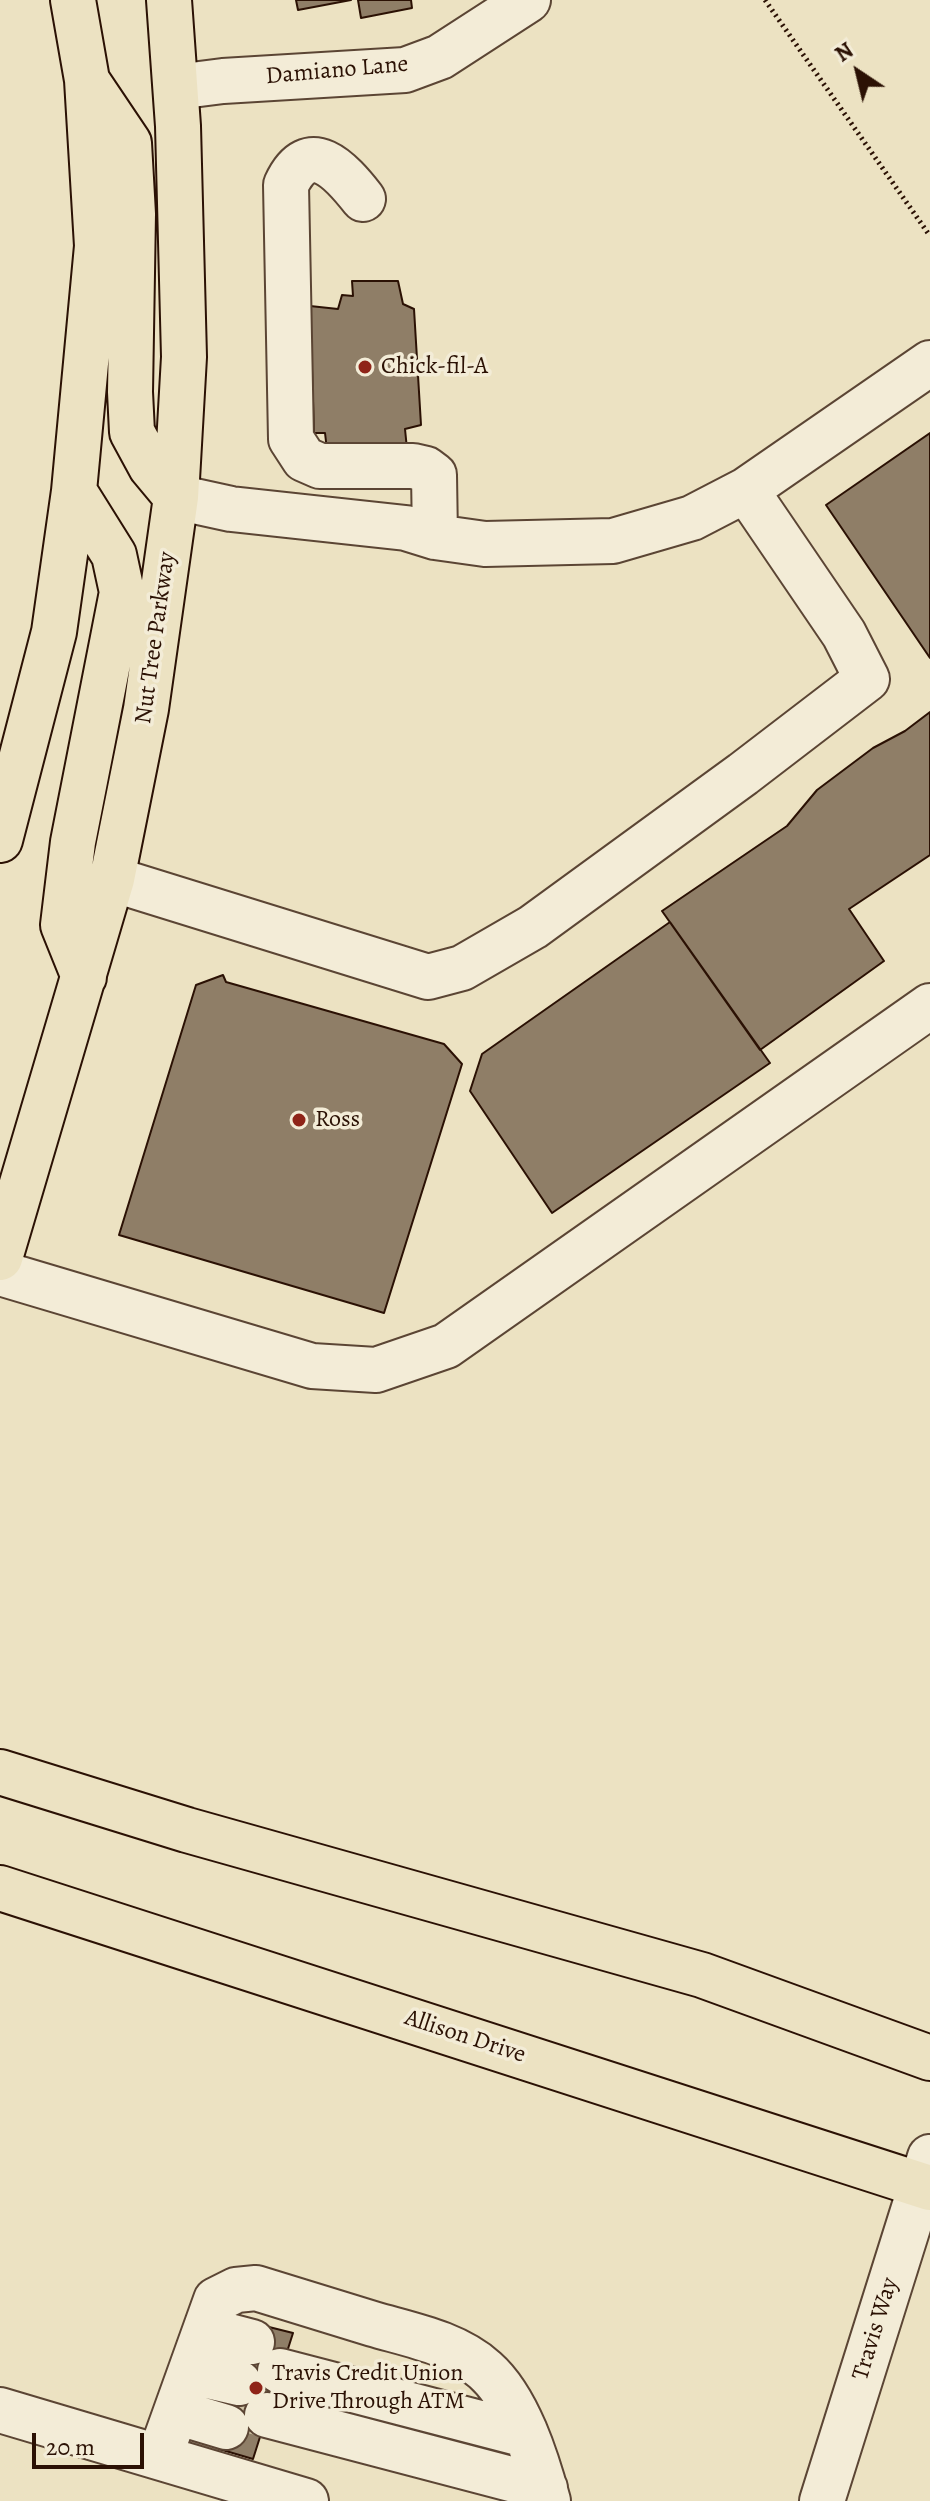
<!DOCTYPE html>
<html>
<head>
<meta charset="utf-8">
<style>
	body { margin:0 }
	#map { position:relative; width:930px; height:2501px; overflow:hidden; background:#ece2c2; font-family:Alegreya,serif }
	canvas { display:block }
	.north { position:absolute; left:818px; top:32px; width:80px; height:80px; -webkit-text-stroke:6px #f3ecd7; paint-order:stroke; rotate:325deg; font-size:22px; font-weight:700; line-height:32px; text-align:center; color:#2b1104 }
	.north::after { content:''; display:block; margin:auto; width:28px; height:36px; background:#2b1104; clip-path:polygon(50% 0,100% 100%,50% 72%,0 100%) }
	.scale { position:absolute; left:32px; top:2433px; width:112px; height:36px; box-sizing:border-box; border:4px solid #2b1104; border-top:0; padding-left:10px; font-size:24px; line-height:28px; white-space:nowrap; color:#2b1104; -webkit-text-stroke:6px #f3ecd7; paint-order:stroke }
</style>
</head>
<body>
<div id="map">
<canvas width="930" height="2501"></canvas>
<div class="north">N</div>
<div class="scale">20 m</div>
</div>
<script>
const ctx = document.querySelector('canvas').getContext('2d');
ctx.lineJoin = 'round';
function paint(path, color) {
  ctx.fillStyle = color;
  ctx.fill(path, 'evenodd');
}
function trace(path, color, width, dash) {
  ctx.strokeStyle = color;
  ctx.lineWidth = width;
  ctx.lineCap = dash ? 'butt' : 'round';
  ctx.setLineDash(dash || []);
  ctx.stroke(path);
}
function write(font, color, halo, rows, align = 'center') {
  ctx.font = font + ' Alegreya,serif';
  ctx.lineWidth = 7;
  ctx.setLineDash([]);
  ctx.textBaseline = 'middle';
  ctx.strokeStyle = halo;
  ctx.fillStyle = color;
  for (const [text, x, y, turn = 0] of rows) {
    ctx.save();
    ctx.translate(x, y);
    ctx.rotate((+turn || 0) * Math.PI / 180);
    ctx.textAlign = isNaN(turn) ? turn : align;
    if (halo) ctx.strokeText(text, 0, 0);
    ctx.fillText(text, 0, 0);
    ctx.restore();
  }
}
const building = new Path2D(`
	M296 0H351L298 10Z
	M358 0H411L412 8 361 18Z
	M352 281H398L403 304 414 309 421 425 405 429 407 449 327 450 325 433H314L310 306 338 309 342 295 353 296Z
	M930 433V658L826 505Z
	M930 712V855L849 909 884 961 760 1050 662 911 787 826 817 790 873 748 905 731Z
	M670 922 770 1063 552 1213 470 1091 482 1054Z
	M223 975 226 982 444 1044 462 1064 384 1313 119 1235 196 985Z
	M257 2324 293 2333 253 2459 219 2449Z`);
const minorTunnel = new Path2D(`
	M246 2363 280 2371
	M232 2407 267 2415`);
const path = new Path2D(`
	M765 0 930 236`);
const minor = new Path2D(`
	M176 87 223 81 405 70 440 57 528 0
	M363 199C341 171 309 135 286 185L291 439 304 459 320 466H413L426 469 434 475 435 537
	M176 497 231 509 406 528 435 537 485 544 613 541 692 518 746 490 930 363
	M112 879 428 977 462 968 533 927 743 774 867 679 844 634 746 490
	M0 1273 312 1366 376 1370 446 1346 930 1006
	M206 2330 252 2342
	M280 2371 526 2435
	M191 2372 239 2383
	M0 2410 306 2501
	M176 2412 226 2427
	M267 2415 545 2488
	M160 2456 216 2300 236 2290 256 2288C295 2300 334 2312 373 2324 411 2335 455 2343 485 2370 518 2399 537 2460 548 2501
	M822 2501 930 2157`);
const major = new Path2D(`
	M88 82 129 143 133 214 130 392 132 432 151 467 176 497
	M74 491 114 555 122 592 73 842 63 925 84 977
	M0 840 54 632 74 491 97 246 87 80 73 0
	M0 1258 112 879 146 709 176 497 184 357 178 126 169 0
	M0 1772 187 1830 702 1975 930 2058
	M0 1888 930 2188`);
const markers = [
	[365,367,8,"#8f2418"],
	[299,1120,8,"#8f2418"],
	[256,2388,8,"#8f2418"]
];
const streetNames = [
	["Damiano Lane",337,71,-5],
	["Nut Tree Parkway",156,638,-82],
	["Allison Drive",465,2037,18],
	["Travis Way",876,2329,-73]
];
const poiNames = [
	["Chick-fil-A",381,367],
	["Ross",315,1120],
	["Travis Credit Union",272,2374],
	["Drive Through ATM",272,2402]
];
paint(building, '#8f7e67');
trace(building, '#2b1104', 2);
trace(minorTunnel, '#cfc3a6', 44, [44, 22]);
trace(minor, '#5b4534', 48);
trace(major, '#2b1104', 48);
trace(path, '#2b1104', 5, [2, 4]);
trace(minor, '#f3ecd7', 44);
trace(major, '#ece2c2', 44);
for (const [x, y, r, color] of markers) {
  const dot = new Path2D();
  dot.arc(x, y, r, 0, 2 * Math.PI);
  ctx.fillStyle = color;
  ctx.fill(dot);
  trace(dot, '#f3ecd7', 3);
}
write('24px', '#2b1104', '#f3ecd7', streetNames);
write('24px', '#2b1104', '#f3ecd7', poiNames, 'left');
</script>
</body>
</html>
